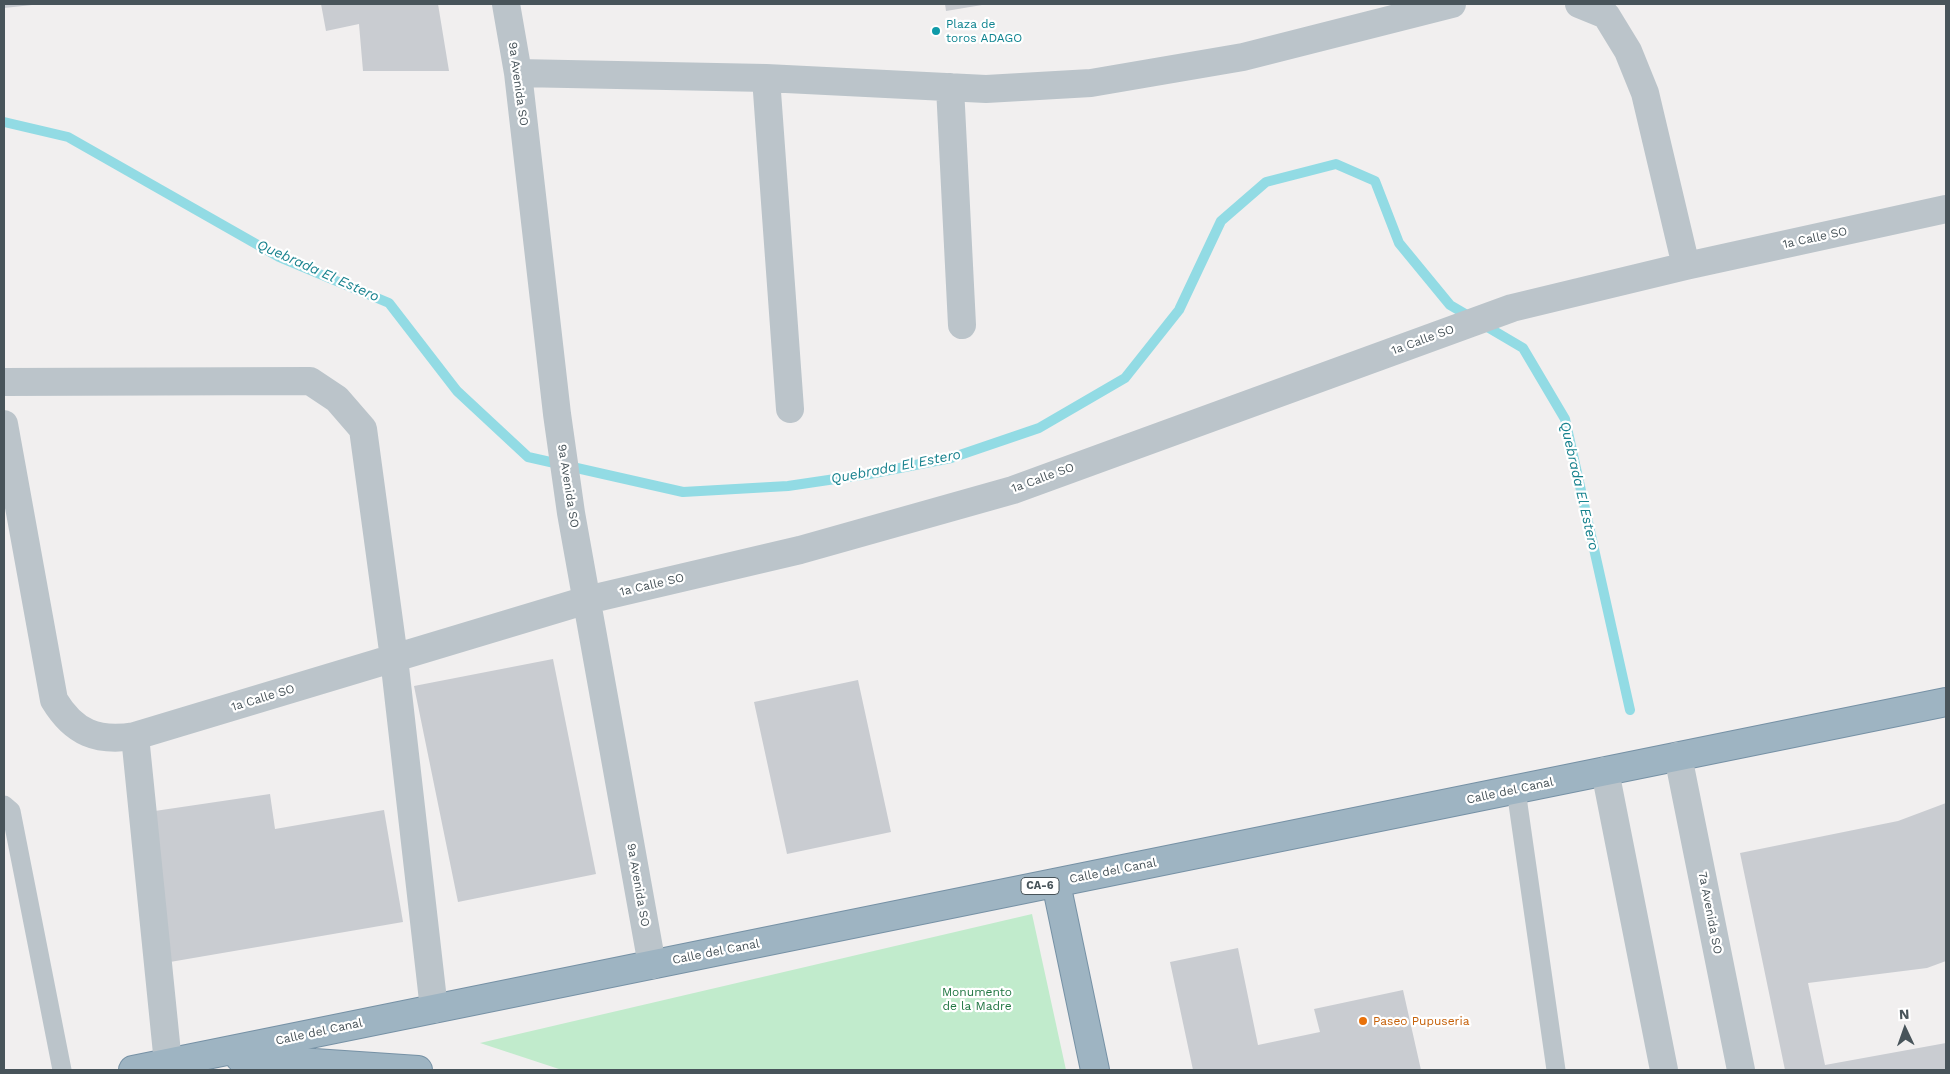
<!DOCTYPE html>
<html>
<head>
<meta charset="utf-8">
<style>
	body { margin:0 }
	#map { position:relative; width:1950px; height:1074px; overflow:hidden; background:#f1efef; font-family:"Work Sans",sans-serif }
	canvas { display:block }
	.frame { position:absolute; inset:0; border:5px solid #48545a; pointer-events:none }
	.north { position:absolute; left:1880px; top:1004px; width:50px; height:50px; -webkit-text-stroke:4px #fff; paint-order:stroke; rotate:357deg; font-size:14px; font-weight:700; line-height:20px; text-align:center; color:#48545a }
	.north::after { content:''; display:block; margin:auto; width:18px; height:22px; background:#48545a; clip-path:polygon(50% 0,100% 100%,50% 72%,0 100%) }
</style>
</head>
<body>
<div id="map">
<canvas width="1950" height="1074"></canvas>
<div class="frame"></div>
<div class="north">N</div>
</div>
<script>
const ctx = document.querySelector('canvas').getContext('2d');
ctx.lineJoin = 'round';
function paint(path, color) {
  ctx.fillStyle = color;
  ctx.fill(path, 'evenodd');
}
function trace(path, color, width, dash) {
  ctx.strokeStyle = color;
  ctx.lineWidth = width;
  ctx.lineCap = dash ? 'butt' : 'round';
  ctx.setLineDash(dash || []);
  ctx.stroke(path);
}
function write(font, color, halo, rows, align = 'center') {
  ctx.font = font + ' "Work Sans",sans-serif';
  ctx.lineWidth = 4.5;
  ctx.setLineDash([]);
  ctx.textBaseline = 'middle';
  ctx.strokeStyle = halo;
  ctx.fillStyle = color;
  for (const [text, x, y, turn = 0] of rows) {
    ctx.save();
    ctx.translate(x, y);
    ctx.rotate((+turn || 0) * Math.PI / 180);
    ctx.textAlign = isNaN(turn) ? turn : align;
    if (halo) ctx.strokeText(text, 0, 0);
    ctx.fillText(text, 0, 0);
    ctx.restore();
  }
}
const green = new Path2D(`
	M1032 914 1066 1070H562L480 1043Z`);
const stream = new Path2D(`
	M4 122 68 137 279 257 389 303 457 391 528 457 683 492 788 486 869 474 951 458 1039 428 1125 378 1179 310 1221 221 1266 182 1336 164 1375 181 1399 243 1450 305 1523 348 1565 419 1630 710`);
const building = new Path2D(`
	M4 4H32V5L4 8Z
	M321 4H438L449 71H363L359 24 326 31Z
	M945 4H982V5L946 11Z
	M553 659 596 874 458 902 414 686Z
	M858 680 891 832 787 854 754 702Z
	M270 794 275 829 384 810 403 922 170 962 148 812Z
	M1946 803V961L1927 968 1808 983 1825 1065 1946 1043V1070H1785L1740 853 1898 821Z
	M1238 948 1258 1045 1320 1032 1314 1009 1403 990 1421 1070H1193L1170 962Z`);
const service = new Path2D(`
	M1516 790 1556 1070
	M4 805 11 811 62 1070`);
const minor = new Path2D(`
	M506 4 518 73 557 414 571 513 652 965
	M1579 4 1606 15 1628 51 1645 93 1686 266
	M518 73 766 78 986 89 1091 83 1243 57 1452 4
	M766 78 790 409
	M950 87 962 325
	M4 382 310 381 337 399 363 429 394 658 434 1009
	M4 424 54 700C74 733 97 742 135 736L587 600 800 550 1013 490 1512 308 1686 266 1946 209
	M135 736 168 1063
	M1678 756 1741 1070
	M1605 771 1664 1070`);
const trunk = new Path2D(`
	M1056 883 1095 1070
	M240 1058 418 1070
	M133 1070 1946 702`);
const markers = [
	[936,31,5,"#0f9aa8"],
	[1363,1021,5,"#e8710a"]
];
const shields = [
	[1040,886,38]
];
const shieldNames = [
	["CA-6",1040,886]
];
const cultureNames = [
	["Plaza de",946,24],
	["toros ADAGO",946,38]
];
const streetNames = [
	["9a Avenida SO",518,84,82],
	["1a Calle SO",1815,238,-12],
	["1a Calle SO",1423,340,-20],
	["1a Calle SO",1043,478,-20],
	["9a Avenida SO",568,486,81],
	["1a Calle SO",652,585,-13],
	["1a Calle SO",263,698,-17],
	["Calle del Canal",1510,791,-12],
	["Calle del Canal",1113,871,-11],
	["9a Avenida SO",638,885,80],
	["7a Avenida SO",1710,913,79],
	["Calle del Canal",716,952,-11],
	["Calle del Canal",319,1032,-12]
];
const parkNames = [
	["Monumento",977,992],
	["de la Madre",977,1006]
];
const foodNames = [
	["Paseo Pupuseria",1373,1021]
];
const waterNames = [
	["Quebrada El Estero",318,271,24],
	["Quebrada El Estero",896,467,-11],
	["Quebrada El Estero",1579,486,77]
];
paint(green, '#c1ebcc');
trace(stream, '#92dbe4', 10);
paint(building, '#c9ccd1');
trace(trunk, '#7691a5', 30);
trace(service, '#bbc4ca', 19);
trace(minor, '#bbc4ca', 28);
trace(trunk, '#9eb4c2', 28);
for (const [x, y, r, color] of markers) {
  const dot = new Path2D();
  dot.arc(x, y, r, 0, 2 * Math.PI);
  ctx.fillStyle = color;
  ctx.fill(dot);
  trace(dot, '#fff', 2);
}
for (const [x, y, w] of shields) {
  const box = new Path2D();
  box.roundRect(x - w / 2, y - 8.5, w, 17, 4);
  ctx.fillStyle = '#fff';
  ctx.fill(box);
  trace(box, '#48545a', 1);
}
write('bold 11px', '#48545a', null, shieldNames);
write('12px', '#0d838f', '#fff', cultureNames, 'left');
write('12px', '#48545a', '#fff', streetNames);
write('12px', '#1f7541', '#fff', parkNames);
write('12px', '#c56008', '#fff', foodNames, 'left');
write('italic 14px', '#18828e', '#fff', waterNames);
</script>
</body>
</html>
